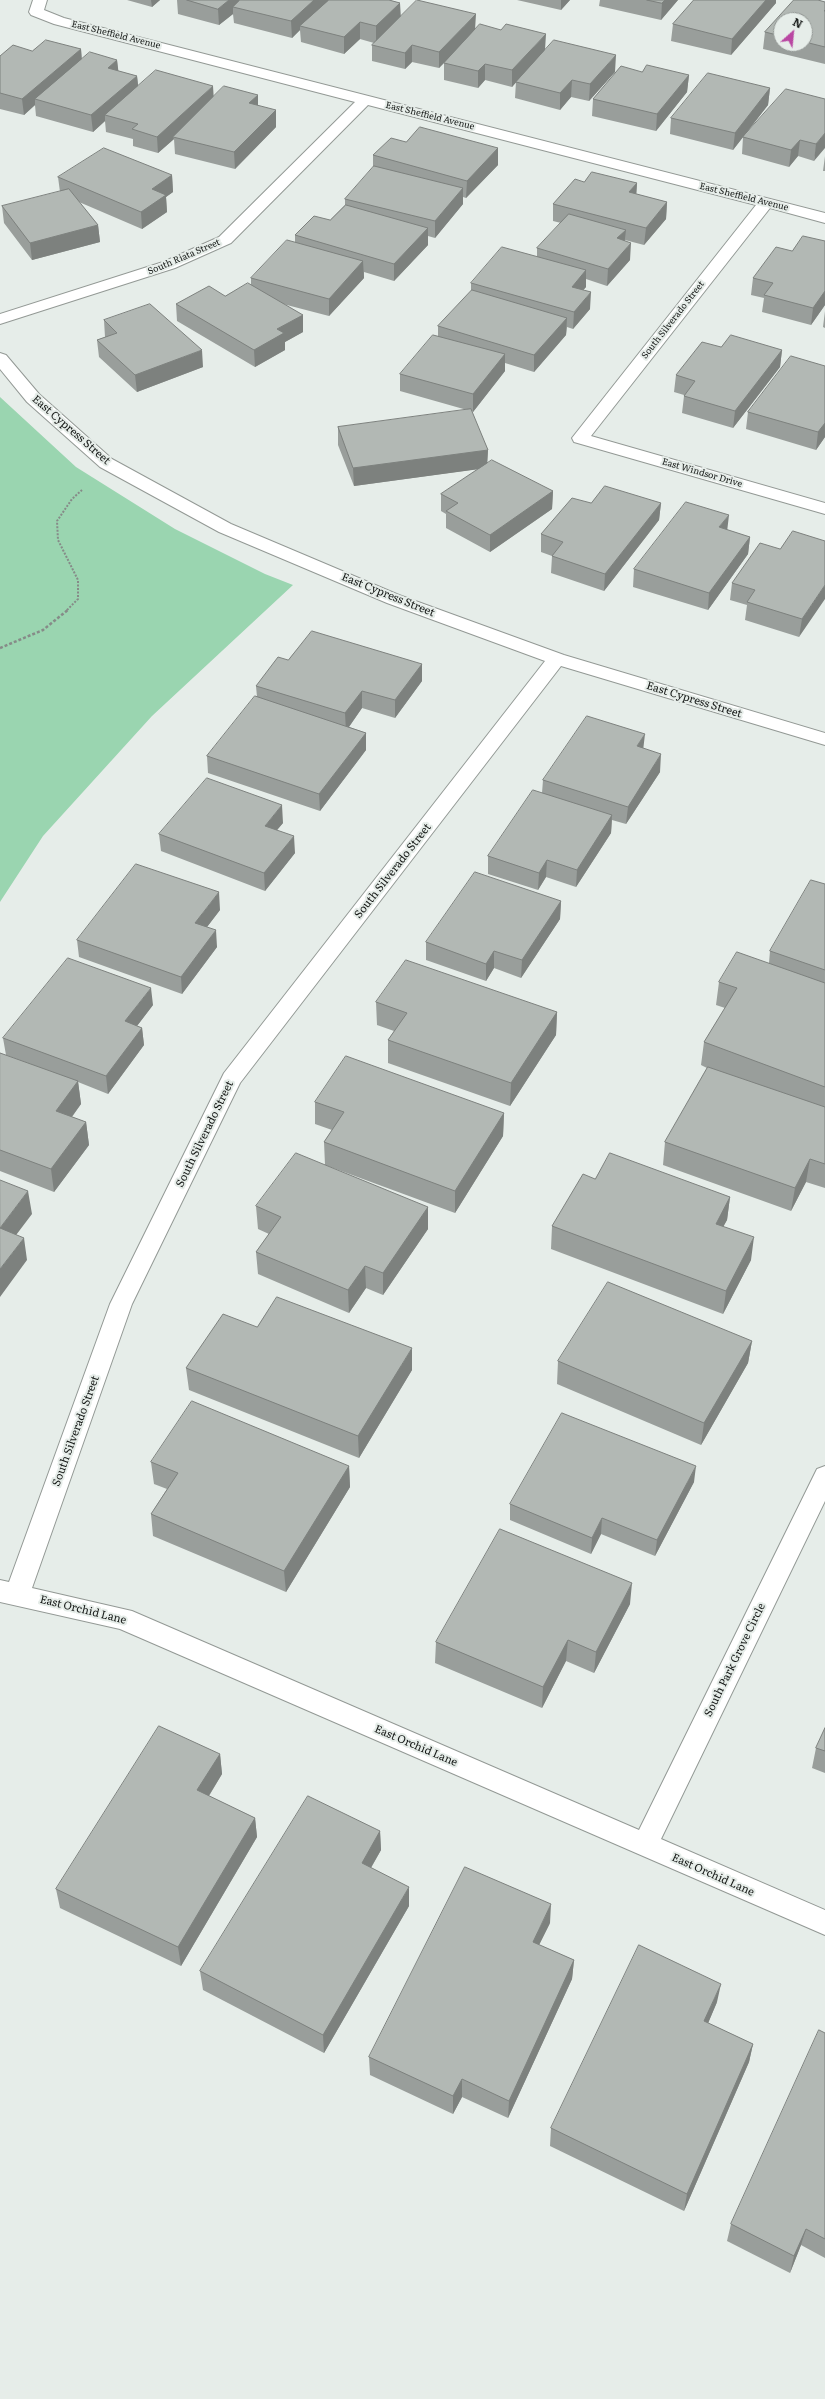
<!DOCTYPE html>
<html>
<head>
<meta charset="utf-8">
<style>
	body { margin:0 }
	#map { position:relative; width:825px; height:2399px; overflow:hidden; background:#e6ede9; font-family:Literata,serif }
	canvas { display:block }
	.north { position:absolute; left:773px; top:12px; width:40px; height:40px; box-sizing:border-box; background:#e6ede9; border:1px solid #939895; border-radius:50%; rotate:27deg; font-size:11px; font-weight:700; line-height:16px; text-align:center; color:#161917 }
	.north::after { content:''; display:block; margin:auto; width:14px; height:18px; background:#b947a2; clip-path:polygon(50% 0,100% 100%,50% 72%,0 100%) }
</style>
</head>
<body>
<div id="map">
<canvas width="825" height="2399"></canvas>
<div class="north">N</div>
</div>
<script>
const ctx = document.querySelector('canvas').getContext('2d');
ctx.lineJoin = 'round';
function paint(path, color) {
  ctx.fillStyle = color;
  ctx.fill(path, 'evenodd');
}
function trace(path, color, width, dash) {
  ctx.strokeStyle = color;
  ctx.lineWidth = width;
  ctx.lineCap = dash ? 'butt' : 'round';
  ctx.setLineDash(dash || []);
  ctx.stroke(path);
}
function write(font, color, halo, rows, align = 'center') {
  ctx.font = font + ' Literata,serif';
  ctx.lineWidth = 4;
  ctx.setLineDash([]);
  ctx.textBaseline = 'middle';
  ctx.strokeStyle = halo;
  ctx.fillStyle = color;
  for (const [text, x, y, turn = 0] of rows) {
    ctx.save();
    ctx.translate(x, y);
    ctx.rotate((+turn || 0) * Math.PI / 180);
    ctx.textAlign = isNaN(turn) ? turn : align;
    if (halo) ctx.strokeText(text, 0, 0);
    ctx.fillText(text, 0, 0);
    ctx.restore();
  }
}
const green = new Path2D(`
	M0 397 76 467 175 529 265 574 293 585 152 716 43 836 0 902Z`);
const pathFar1 = new Path2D(`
	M67 610 78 599V580L58 540 57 521 72 499 82 490`);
const path = new Path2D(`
	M0 648 43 630 69 609`);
const minor = new Path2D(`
	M33 0H47L44 10 64 18 825 213V223L770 208 591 436 825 503V514L574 442 572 438 756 205 368 105 231 243 175 268 0 324V314L163 262 219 237 355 102 54 24 31 15 29 12Z
	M0 353 6 355 39 394 112 459 231 524 399 595 564 655 825 733V745L561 666 240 1083 132 1304 32 1588 132 1611 639 1830 817 1469 825 1466V1501L661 1839 825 1910V1935L120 1629 0 1602V1580L9 1582 110 1304 224 1073 545 661 387 603 219 532 100 467 27 402 0 369Z`);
const wall = new Path2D(`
	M127 0H160L152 7Z
	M177 0H389L400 3V16L475 29 615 72 589 101 571 97 560 110 515 98 516 82 512 87 485 80 478 88 444 80V63L439 68 412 62 405 69 372 61V45L374 43 360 39 344 54 301 42 300 30 292 38 234 23 233 14 219 25 178 14Z
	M517 0H570L561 10Z
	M600 0H678L661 20 599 6Z
	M694 0H776V3L731 55 671 41 673 24Z
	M794 0H818L825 2V64L763 49 765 32ZM781 20H805V44H781Z
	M81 49 82 60H117L118 71 137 76 138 86 214 97 258 95V106L276 127 235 169 175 154 174 139 158 153 133 146V139L106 132 105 121 93 132 36 116 35 105 24 115 0 109V56L32 51Z
	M642 72 689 75 687 92 656 131 592 116 593 99Z
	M770 88 768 105 744 136 825 99 814 161 798 156 789 167 742 154 743 137 733 150 670 134 671 118Z
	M406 142 498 148V165L466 198 463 197V204L435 238 428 236V245L394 281 364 272V278L329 316 283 304 303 315V332L285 342V350L255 367 177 321 176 304 225 296 251 286V278L295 243V235L330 220 345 205V199L373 168V155Z
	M825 156V171H823Z
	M172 175 173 192 166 197 167 212 142 229 79 202 98 225 100 242 32 260 4 223 2 206 60 192 58 177Z
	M584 182 637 183 636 194 667 202 666 219 644 245 625 240 630 260 607 286 586 279V287L583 290 590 309 573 329 567 327 566 335 534 372 505 363V371L473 412 471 411 488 450 487 463 553 491 552 509 490 552 446 528V514L441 511V494L478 469 354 486 338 445V427L467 410 400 391V374L438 336V326L471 291V283L537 257V248L561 223 553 221V204Z
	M825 241V305L811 325 762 312 764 298 751 295 753 278 792 251Z
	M825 311V328L823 327Z
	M104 320 203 367 137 392 99 357 97 340 105 337Z
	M721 347 782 350 780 367 733 428 682 413 684 396V395L674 392 676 375Z
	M825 366V437L816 450 746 429 748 412Z
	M591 503H661L659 520 604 591 551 573 552 556 541 552V534Z
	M727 530 750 537 748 554 708 610 633 587 634 569Z
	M825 541 799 637 745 620 747 605 730 600 732 583 780 549Z
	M288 660 422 664V681L395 718 362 708 349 727 366 733V750L320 811 208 773 207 756 257 697 256 686Z
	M643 748 660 772 626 824 612 820 611 833 576 887 546 877 538 890 488 874V856L542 793 543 780Z
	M283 823 277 830 295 853 265 891 161 851 159 834Z
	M825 884V1188L806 1182 791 1211 663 1165 665 1142 707 1068 701 1065 704 1042 725 1008 716 1005 719 982 769 963 770 951Z
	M561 901 560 919 521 978 494 968 486 981 426 960V942Z
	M220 910 207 927 217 947 182 994 79 957 77 940Z
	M376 1002 557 1012 556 1035 510 1106 388 1063V1040L394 1031 377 1025Z
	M153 1005 137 1026 142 1028 144 1045 108 1094 78 1082 81 1104 72 1117 86 1122 89 1145 54 1192 0 1171V1053L39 1067 6 1055 3 1038Z
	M315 1102 504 1113 503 1136 455 1213 325 1165 324 1142 332 1130 315 1124Z
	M595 1179 730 1197 727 1220 723 1226 751 1260 723 1314 551 1249 552 1226Z
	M256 1206 428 1207V1229L383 1295 366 1288 349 1313 258 1274 256 1252 269 1234 258 1229Z
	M257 1327 412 1370 359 1458 189 1390 186 1368Z
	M752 1341 748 1363 701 1445 557 1384 558 1361Z
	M151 1462 349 1466 350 1487 286 1592 153 1536 151 1514 167 1489 154 1484Z
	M694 1482 655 1556 601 1534 591 1554 510 1520V1504Z
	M630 1604 594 1673 566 1661 542 1708 435 1663 436 1642Z
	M825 1728V1773L812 1768 816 1748Z
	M220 1754 222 1774 209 1796 255 1818 257 1837 181 1966 60 1908 56 1889Z
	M380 1831 381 1850 371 1868 409 1906 324 2053 203 1990 200 1971Z
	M550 1923 539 1945 574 1960 572 1979 508 2118 462 2097 453 2114 370 2075 369 2057Z
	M717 2002 708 2023 753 2044 749 2062 684 2211 550 2146 551 2128Z
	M825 2033V2258L801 2245 790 2273 727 2241 731 2224Z`);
const shadedWall = new Path2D(`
	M151 0H160L152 7Z
	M229 0H250L233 7V14L219 25 218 9Z
	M314 0H331L300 26V30L292 38 291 21Z
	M561 0H570L561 10Z
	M665 0H678L661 20 662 3Z
	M766 0H776V3L731 55 732 39Z
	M400 3 401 19 376 43V26Z
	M476 14 475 30 439 68V52Z
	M360 22V39L344 54V37Z
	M546 34 545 50 512 87V70Z
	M412 45V62L405 69V53Z
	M81 49 82 66 35 99V105L24 115 22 99Z
	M616 55 615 72 589 101 590 84Z
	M117 60 119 76 108 68Z
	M485 64V80L478 88V71Z
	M689 75 687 92 656 131 657 114Z
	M137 76 139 93 105 115V121L93 132 91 115Z
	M572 80 571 97 560 110V93Z
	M213 86 214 102 173 137 174 139 158 153 157 137Z
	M770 88 768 105 733 150 735 133Z
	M258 95V111L249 103Z
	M276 110V127L235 169 234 152Z
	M825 133V148L814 161 816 144Z
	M800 140 798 156 789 167 791 150Z
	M498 148V165L466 198 467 181Z
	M172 175 173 192 166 197 167 212 142 229 141 212 152 189Z
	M637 183 636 200 629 192Z
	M463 188V204L435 238V221Z
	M667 202 666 219 644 245 646 228Z
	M98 225 100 242 32 260 30 243Z
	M428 228V245L394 281V264Z
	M626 230 624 247 617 238Z
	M631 243 630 260 607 286 608 269Z
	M363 261 364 278 329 316V299Z
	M586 270V287L571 304 572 287Z
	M825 291V305L811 325 813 308Z
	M591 292 590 309 573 329 574 312Z
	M303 315V332L285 342V350L255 367 254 350 277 329Z
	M567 318 566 335 534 372V355Z
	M202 350 203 367 137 392 135 375Z
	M782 350 780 367 733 428 735 411Z
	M505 354V371L473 412V394Z
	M825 423V437L816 450 818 432Z
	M488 450 487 468 354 486 353 468Z
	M553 491 552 509 490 552V535Z
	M661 503 659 520 604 591 605 574Z
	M729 515 727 532 719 527Z
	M750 537 748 554 708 610 709 593Z
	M825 585V599L799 637 802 619Z
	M422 664V681L395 718V700Z
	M362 691V708L346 731 345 713Z
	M366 733V750L320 811 319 794Z
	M645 734 643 751 637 746Z
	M661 754 660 772 626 824 628 807Z
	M282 805 283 823 266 843 265 826Z
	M612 815 611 833 576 887 577 870Z
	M294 836 295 853 265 891 264 873Z
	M547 860 546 877 538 890 539 873Z
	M219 892 220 910 197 940 195 923Z
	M561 901 560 919 521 978 522 960Z
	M216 930 217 947 182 994 181 977Z
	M494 951V968L486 981V964Z
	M151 988 153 1005 127 1039 125 1021Z
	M557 1012 556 1035 510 1106 511 1083Z
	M142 1028 144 1045 108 1094 106 1076Z
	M78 1081 81 1104 59 1134 56 1111Z
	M504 1113 503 1136 455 1213V1191Z
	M86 1122 89 1145 54 1192 51 1169Z
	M810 1159 806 1182 791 1211 795 1188Z
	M28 1191 32 1214 4 1251 0 1228Z
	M730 1197 727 1220 713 1246 716 1224Z
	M428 1207V1229L383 1295V1273Z
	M754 1237 751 1260 723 1314 726 1291Z
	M24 1238 27 1260 0 1297V1269Z
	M365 1266 366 1288 349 1313 348 1290Z
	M752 1341 748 1363 701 1445 704 1423Z
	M412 1348V1370L359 1458 358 1436Z
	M349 1466 350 1487 286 1592 284 1571Z
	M696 1466 694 1482 655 1556 657 1540Z
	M602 1518 601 1534 591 1554 592 1538Z
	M632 1583 630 1604 594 1673 596 1652Z
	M568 1640 566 1661 542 1708 543 1687Z
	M220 1754 222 1774 200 1810 197 1790Z
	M255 1818 257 1837 181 1966 178 1947Z
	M380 1831 381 1850 362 1883V1863Z
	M409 1887V1906L324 2053 323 2035Z
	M551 1904 550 1923 531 1961 533 1942Z
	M574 1960 572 1979 508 2118 509 2101Z
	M721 1984 717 2002 701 2040 704 2021Z
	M753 2044 749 2062 684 2211 687 2194Z
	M462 2079V2097L453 2114V2096Z
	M806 2229 801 2245 790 2273 794 2256Z`);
const building = new Path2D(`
	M187 0H229L218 9Z
	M240 0H314L291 21 233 7Z
	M329 0H389L400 3 376 26 360 22 344 37 300 26Z
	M417 0 476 14 439 52 412 45 405 53 372 45Z
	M647 0H665L662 3Z
	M694 0H766L732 39 673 24Z
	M794 0H818L825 2V10L824 11H825V47L805 42V20H781V36L765 32Z
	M480 24 501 30 506 24 546 34 512 70 485 64 478 71 444 63Z
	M46 40 81 49 22 99 0 93V56L13 45 32 51Z
	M554 40 616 55 590 84 572 80 560 93 516 82Z
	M90 52 117 60 108 68 137 76 91 115 35 99Z
	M647 65 689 75 657 114 593 99 621 66 642 72Z
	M156 70 213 86 157 137 132 129 138 124 105 115Z
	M708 73 770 88 735 133 671 118Z
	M224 86 258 95 249 103 276 110 234 152 173 137Z
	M786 89 825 99V133L816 144 800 140 791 150 743 137Z
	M420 127 498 148 467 181 373 155 391 138 406 142Z
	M104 148 172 175 152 189 166 195 141 212 58 177Z
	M374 166 463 188 435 221 345 199Z
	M592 172 637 183 629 192 667 202 646 228 553 204 575 179 584 182Z
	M69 189 98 225 30 243 2 206Z
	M346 205 428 228 394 264 295 235 314 216 330 220Z
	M569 214 626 230 617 238 631 243 608 269 537 248Z
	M803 236 825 241V291L813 308 764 295 773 283 753 278 776 247 792 251Z
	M287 240 363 261 329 299 251 278Z
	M502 247 586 270 572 287 591 292 574 312 471 283Z
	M248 283 303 315 277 329 284 333 254 350 176 304 209 286 225 296Z
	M472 290 567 318 534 355 438 326Z
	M150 304 202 350 135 375 97 340 117 333 104 320Z
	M433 335 505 354 473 394 400 374Z
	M731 335 782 350 735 411 684 396 695 381 676 375 702 342 721 347Z
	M791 356 825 366V423L818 432 748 412Z
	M471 409 488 450 353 468 338 427Z
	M492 460 553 491 490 535 446 511 458 503 441 494Z
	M605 486 661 503 605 574 552 556 563 542 541 534 572 498 591 503Z
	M686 502 729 515 719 527 750 537 709 593 634 569Z
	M793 531 825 541V585L802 619 747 602 755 590 732 583 760 543 780 549Z
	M312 631 422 664 395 700 362 691 345 713 256 686 278 657 288 660Z
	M255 696 366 733 319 794 207 756Z
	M587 716 645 734 637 746 661 754 628 807 543 780Z
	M207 778 282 805 265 826 294 836 264 873 159 834Z
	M533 790 612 815 577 870 547 860 539 873 488 856Z
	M136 864 219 892 195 923 216 930 181 977 77 940Z
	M475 872 561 901 522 960 494 951 486 964 426 942Z
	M811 880 825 884V970L770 951Z
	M737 952 825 983V1087L704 1042 737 988 719 982Z
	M68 958 151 988 125 1021 142 1028 106 1076 3 1038Z
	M406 960 557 1012 511 1083 388 1040 407 1013 376 1002Z
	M0 1053 78 1081 56 1111 86 1122 51 1169 0 1150Z
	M346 1056 504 1113 455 1191 324 1142 344 1112 315 1102Z
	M708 1067 825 1107V1164L810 1159 795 1188 665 1142Z
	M296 1153 428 1207 383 1273 365 1266 348 1290 256 1252 281 1217 256 1206Z
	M610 1153 730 1197 716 1224 754 1237 726 1291 552 1226 583 1174 595 1179Z
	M0 1180 28 1191 0 1228Z
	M0 1228 24 1238 0 1269Z
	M608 1282 752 1341 704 1423 558 1361Z
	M277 1297 412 1348 358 1436 186 1368 223 1314 257 1327Z
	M192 1401 349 1466 284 1571 151 1514 178 1473 151 1462Z
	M562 1413 696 1466 657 1540 602 1518 592 1538 510 1504Z
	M500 1529 632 1583 596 1652 568 1640 543 1687 436 1642Z
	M159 1726 220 1754 197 1790 255 1818 178 1947 56 1889Z
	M825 1728V1751L816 1748Z
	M308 1796 380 1831 362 1863 409 1887 323 2035 200 1971Z
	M465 1867 551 1904 533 1942 574 1960 509 2101 462 2079 453 2096 369 2057Z
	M639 1945 721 1984 704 2021 753 2044 687 2194 551 2128Z
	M819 2030 825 2033V2239L806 2229 794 2256 731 2224Z`);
const farStreetnames = [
	["East Sheffield Avenue",116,35,14],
	["East Sheffield Avenue",430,116,14],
	["East Sheffield Avenue",744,197,14],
	["South Riata Street",184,257,-23],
	["South Silverado Street",673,320,-52],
	["East Windsor Drive",702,473,16]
];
const streetNames = [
	["East Cypress Street",71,430,41],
	["East Cypress Street",388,595,22],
	["East Cypress Street",694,700,17],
	["South Silverado Street",393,871,-52],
	["South Silverado Street",205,1134,-64],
	["South Silverado Street",76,1431,-70],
	["East Orchid Lane",83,1610,14],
	["South Park Grove Circle",735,1660,-64],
	["East Orchid Lane",416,1746,23],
	["East Orchid Lane",713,1875,24]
];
paint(green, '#9ad5b0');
trace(minor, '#939995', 2);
trace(pathFar1, '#868b88', 2, [2, 1.5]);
trace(path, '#868b88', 2.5, [3, 2]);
paint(minor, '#fff');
paint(wall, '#999e9b');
paint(shadedWall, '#7d817e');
paint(building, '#b2b8b4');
trace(building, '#7d817e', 1);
write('9px', '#161917', '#e6ede9', farStreetnames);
write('11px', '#161917', '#e6ede9', streetNames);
</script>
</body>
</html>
